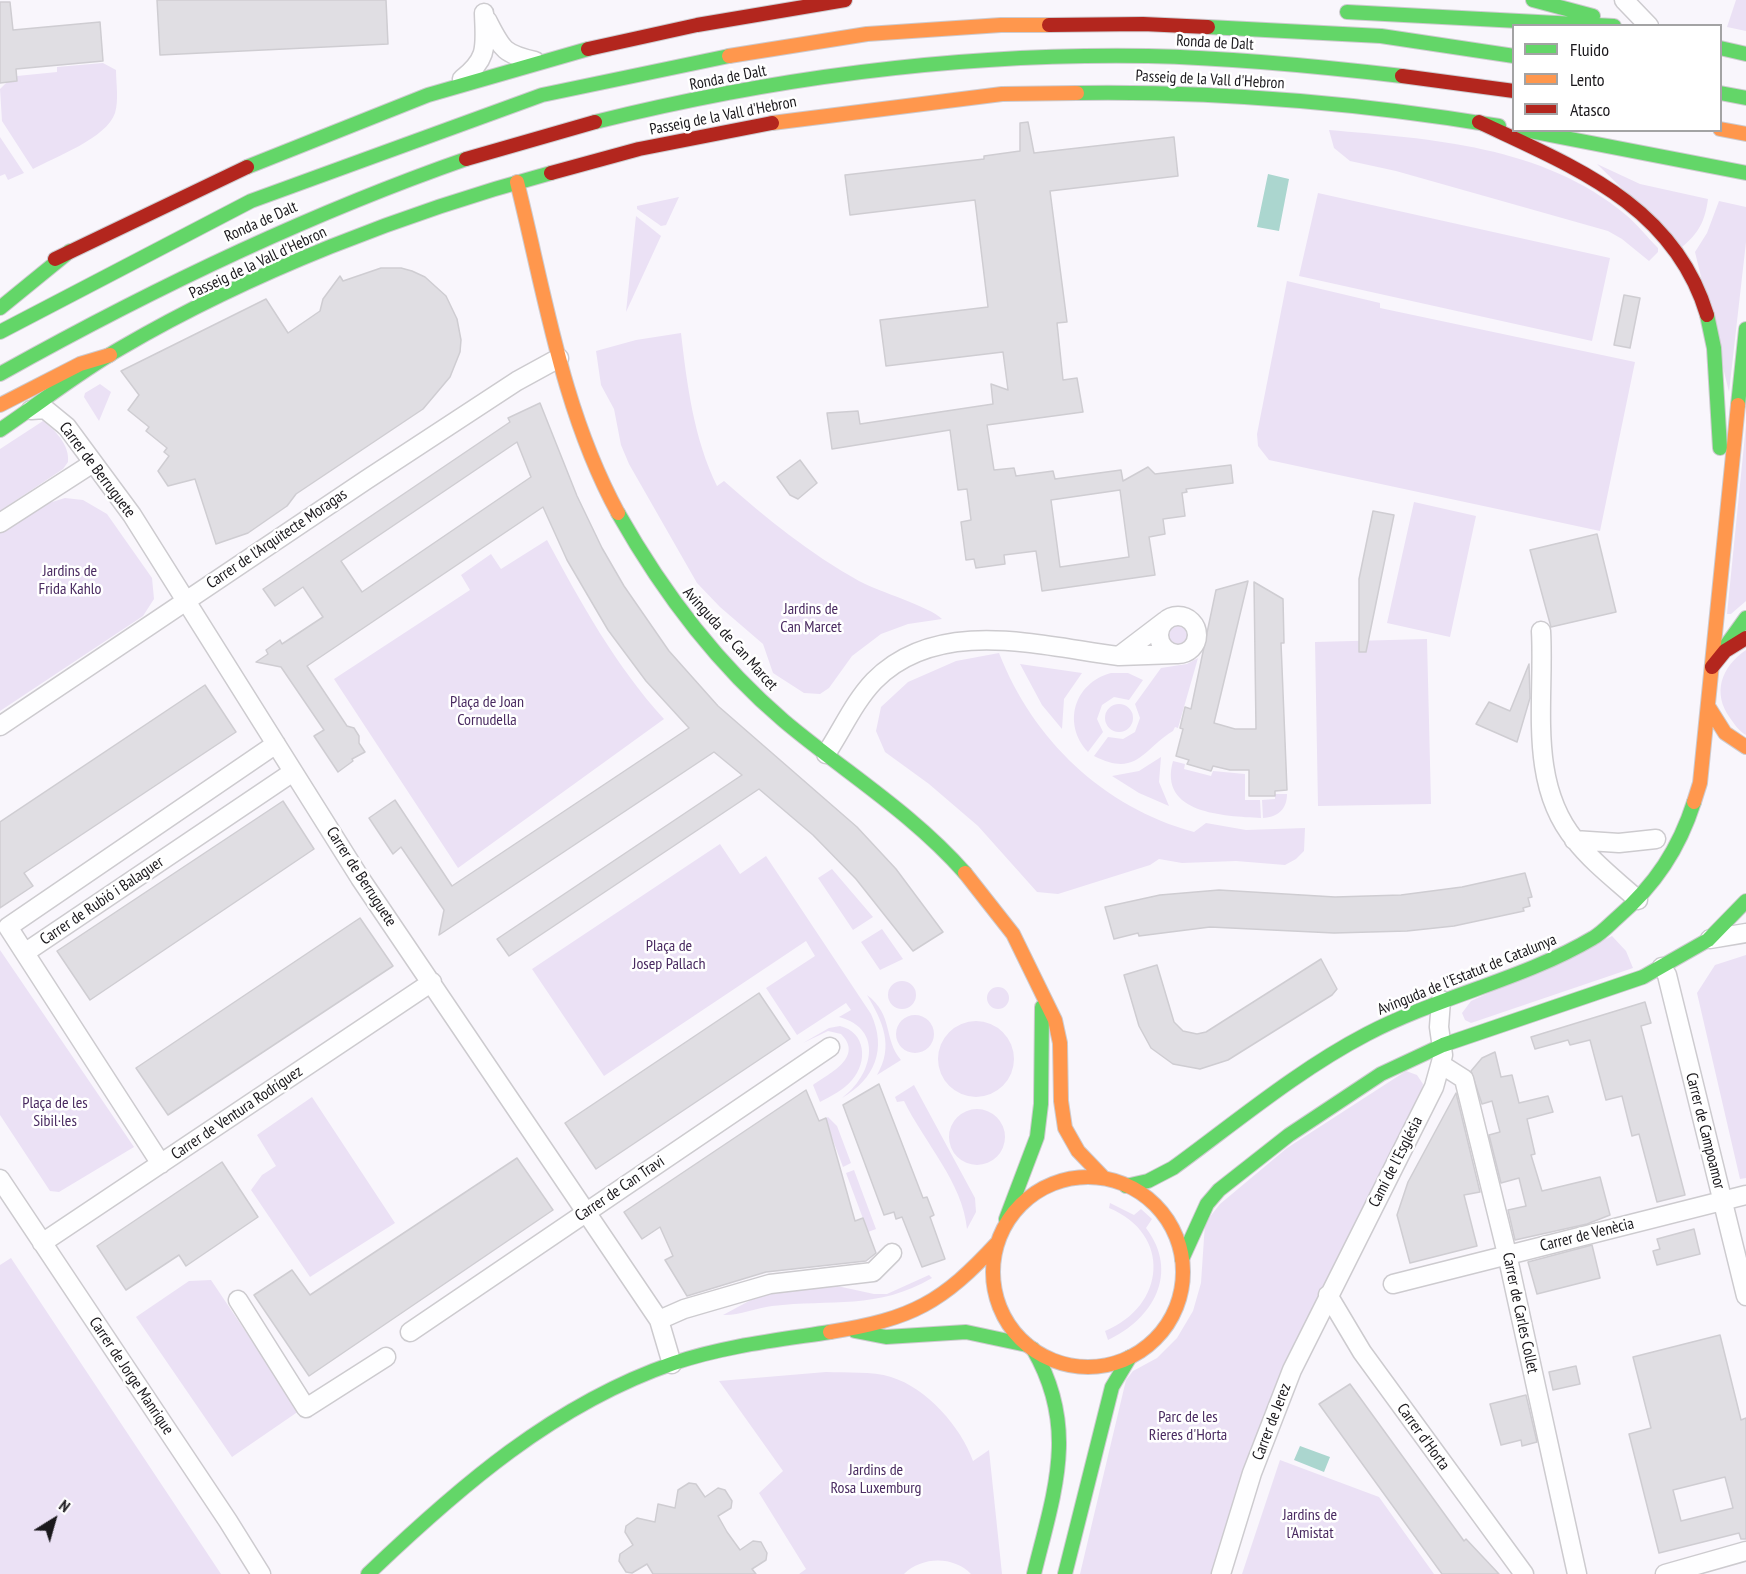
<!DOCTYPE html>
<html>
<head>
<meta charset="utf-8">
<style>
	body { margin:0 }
	#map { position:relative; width:1746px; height:1574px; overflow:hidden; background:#f9f6fc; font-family:"PT Sans Narrow",sans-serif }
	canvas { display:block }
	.legend { position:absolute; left:1512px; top:24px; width:210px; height:108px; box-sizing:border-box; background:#fff; border:2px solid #a3a3a4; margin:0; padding:8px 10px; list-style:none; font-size:18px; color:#1a181c }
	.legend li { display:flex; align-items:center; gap:12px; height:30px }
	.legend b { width:30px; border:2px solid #a3a3a4 }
	.north { position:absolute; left:24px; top:1490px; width:60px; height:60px; -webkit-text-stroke:4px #fff; paint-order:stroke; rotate:37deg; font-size:16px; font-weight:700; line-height:24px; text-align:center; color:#1a181c }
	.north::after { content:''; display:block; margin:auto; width:21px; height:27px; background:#1a181c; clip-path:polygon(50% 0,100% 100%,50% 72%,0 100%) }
</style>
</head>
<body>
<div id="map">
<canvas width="1746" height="1574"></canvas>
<ul class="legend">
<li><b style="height:8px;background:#63d668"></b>Fluido</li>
<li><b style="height:8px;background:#ff974d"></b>Lento</li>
<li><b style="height:8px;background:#b3261e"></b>Atasco</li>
</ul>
<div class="north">N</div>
</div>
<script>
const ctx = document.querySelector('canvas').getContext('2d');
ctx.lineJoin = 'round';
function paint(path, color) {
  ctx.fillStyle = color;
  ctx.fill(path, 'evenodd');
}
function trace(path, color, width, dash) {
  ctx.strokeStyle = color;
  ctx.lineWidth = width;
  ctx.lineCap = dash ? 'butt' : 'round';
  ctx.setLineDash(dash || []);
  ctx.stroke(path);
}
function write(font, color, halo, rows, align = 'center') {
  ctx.font = font + ' "PT Sans Narrow",sans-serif';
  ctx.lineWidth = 5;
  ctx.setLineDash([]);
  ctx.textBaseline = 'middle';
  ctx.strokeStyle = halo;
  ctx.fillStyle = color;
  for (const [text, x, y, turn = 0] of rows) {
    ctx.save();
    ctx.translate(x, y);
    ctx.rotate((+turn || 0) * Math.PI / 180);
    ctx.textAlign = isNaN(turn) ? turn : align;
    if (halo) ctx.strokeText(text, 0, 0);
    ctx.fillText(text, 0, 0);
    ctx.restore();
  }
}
const green = new Path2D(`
	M1736 0H1746V31L1727 27Z
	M103 63 116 70C116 83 119 100 115 113 107 138 55 157 33 169L2 121 0 89 7 82 17 81V76L57 72V67Z
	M1329 130C1430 139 1543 145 1626 215 1637 224 1647 237 1658 248V252L1649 261 1622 239 1608 231 1396 171 1350 161 1334 148Z
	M0 137 24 173 8 180 5 174 0 176Z
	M1597 164 1640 184 1708 199C1705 221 1699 233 1682 247Z
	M1318 193 1610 258 1592 341 1299 276Z
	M679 197 666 225 661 226 637 209V206Z
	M1719 201 1746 207V242L1729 392 1695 252 1707 233Z
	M636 216 661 236 626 312Z
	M1287 281 1380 303V308L1635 362 1600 531 1269 460 1258 446 1257 434Z
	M681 333C687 385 694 439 717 486L724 481C767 519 809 553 859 581 879 592 929 606 942 619L908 624 881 634 852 656 829 688 820 694 804 693 773 673 763 644 720 607 697 583 629 464 621 445 614 409 601 385 596 351 636 340Z
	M100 384 111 392 99 421 84 397 85 393Z
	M43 421C55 430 70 445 68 462L63 469 0 511V449Z
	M1746 425V601L1731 614H1727Z
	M65 498 83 500 107 514 152 578 154 599 143 616 0 711V533L42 505Z
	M1414 502 1476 516 1450 637 1387 623Z
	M547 540C581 603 615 665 664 719L458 868 334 679 470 590 461 575 491 554 501 569Z
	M1166 636a13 13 0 1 1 26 0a13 13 0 1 1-26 0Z
	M1427 639 1431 804 1318 806 1315 642Z
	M1746 650V735C1739 731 1735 725 1730 718 1712 693 1721 667 1746 650Z
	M999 653C1033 740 1103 807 1194 832L1206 823 1246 830 1305 828 1304 851 1296 859 1285 865 1236 861 1182 863 1159 859 1150 865 1058 894 1037 892 978 826 929 784 885 752 876 731 881 707 908 682 956 661Z
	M1198 658 1178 728 1175 727 1173 731C1143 749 1137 778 1094 756L1108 737 1123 739 1135 732 1140 718 1135 704 1161 668 1187 664Z
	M1020 664 1082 673 1064 699 1062 729 1042 705Z
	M1111 673H1128L1143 680 1129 700 1114 697 1102 705 1097 719 1103 732 1088 752C1062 724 1074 683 1111 673Z
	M1105 718a14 14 0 1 1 28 0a14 14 0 1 1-28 0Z
	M1161 757 1159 782 1169 806 1139 793 1112 776 1139 771Z
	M1173 761 1185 764 1184 769 1211 776 1213 771 1245 774V800H1260L1261 818C1224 816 1158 814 1173 761Z
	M1275 794H1287C1287 809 1278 817 1263 818L1262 800 1275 799Z
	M720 844 740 874 766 856 871 1014C887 1049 875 1079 842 1098 872 1076 885 1029 839 1017L851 1010 846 1003 797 1035 766 988 815 956 806 941 604 1076 532 969Z
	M832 869 873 917 853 930 818 878Z
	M882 929 903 959 880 970 861 942Z
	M1612 936 1626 951 1633 968 1471 1023 1465 1020 1462 1013 1471 1001Z
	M0 950 134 1147 59 1192 50 1191 0 1115Z
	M1746 955V1178L1740 1179 1697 993 1715 965Z
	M888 995a14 14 0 1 1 28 0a14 14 0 1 1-28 0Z
	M987 998a11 11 0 1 1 22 0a11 11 0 1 1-22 0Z
	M867 995C894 1015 883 1039 901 1060L877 1075C894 1046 883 1022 867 995Z
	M896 1034a19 19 0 1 1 38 0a19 19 0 1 1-38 0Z
	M938 1059a38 38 0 1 1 76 0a38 38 0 1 1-76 0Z
	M840 1026C866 1032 868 1062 852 1080 844 1090 831 1096 820 1102L813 1085C830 1073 864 1057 841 1034L828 1031 803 1043 829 1028Z
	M1406 1071 1417 1075 1423 1084 1421 1096 1294 1350 1214 1574H1080L1126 1380 1133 1371 1157 1358 1177 1338 1193 1311 1201 1283 1205 1223 1220 1204 1287 1148Z
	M914 1085 975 1198 976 1212 967 1229C963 1183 924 1142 904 1101L897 1102 895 1097Z
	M312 1097 395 1223 310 1277 251 1190 262 1175 276 1166 257 1135Z
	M949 1137a28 28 0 1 1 56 0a28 28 0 1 1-56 0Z
	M828 1117 837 1126 851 1163 843 1167 825 1119Z
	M854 1170 876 1229 868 1232 846 1173Z
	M1110 1203 1134 1215 1141 1209 1152 1219 1146 1228C1180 1273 1153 1319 1108 1340L1105 1331C1166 1306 1172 1234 1109 1208Z
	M11 1258 221 1574H0V1265Z
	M929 1275 932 1278C878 1310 831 1299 772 1306 756 1308 737 1316 723 1315L762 1294 828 1284 874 1294H887Z
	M211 1280 299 1411 232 1457 136 1317 189 1281Z
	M826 1372C846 1373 872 1371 891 1377 927 1388 961 1427 973 1461L989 1450 1002 1574H971C954 1556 922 1556 904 1574H799L806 1569 759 1493 783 1471 719 1381Z
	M1280 1460 1379 1497 1434 1574H1242Z`);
const water = new Path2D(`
	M1268 174 1289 179 1279 231 1257 227Z
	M1300 1446 1330 1457 1324 1472 1294 1460Z`);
const building = new Path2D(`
	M157 0H386L388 44 160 55Z
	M0 2H10L13 30 100 22 103 61 16 69 17 81 0 83Z
	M1028 122 1034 153 1174 137 1178 176 1050 191 1067 322 1057 323 1063 380 1077 378 1083 412 987 425 994 470 1014 468 1016 476 1053 471 1055 479 1121 470 1123 481 1148 467 1155 474 1231 465 1233 483 1186 489 1187 492 1182 493 1185 516 1163 519 1165 534 1149 537 1155 575 1042 591 1036 551 1004 555 1005 564 976 568 974 559 966 560 961 522 971 520 967 489 958 490 950 430 832 449 827 413 858 411 860 424 993 404 991 384 1008 390 1003 352 886 366 880 320 988 307 975 200 850 215 845 175 984 159V156L1020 151V123ZM1120 490 1129 557 1060 567 1051 500Z
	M381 268H401L412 271 425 277 446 296 457 319 461 340 460 352 450 377 423 409 296 494 287 506 248 533 216 544 195 479 168 486 158 471 169 456 164 452 167 448 146 431 149 427 128 410 139 395 121 371 266 299 288 333 320 311 323 299 340 276 343 281Z
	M1624 295 1640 298 1630 348 1614 345Z
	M540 403 577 496 602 548 624 586 669 651 718 706 857 827 896 869 943 932 913 951 856 879 813 835 759 789 509 956 497 939 742 775 714 752 439 935 444 910 401 847 393 854 369 818 395 800 452 886 689 728 646 681 608 630 567 560 543 507 307 666 347 726 354 728 359 736V743L365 752 352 759 353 761 338 772 314 736 324 730 281 667 256 662 268 654 266 650 280 640 282 644 323 617 303 587 275 606 263 589 510 422 508 418ZM517 442 531 477 362 592 341 561Z
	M800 460 817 483 798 499 790 495 777 477Z
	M1373 511 1394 515 1366 652H1359V579Z
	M1597 534 1616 612 1551 627 1530 550Z
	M1248 581 1214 723 1235 729H1256L1254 582 1283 599 1284 643H1281L1287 790 1275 791V796H1249V770H1230L1213 766 1211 771 1187 764 1189 760 1176 756 1183 729 1180 728 1185 707 1191 709 1216 590Z
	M1529 664 1530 698 1517 742 1476 724 1489 702 1510 711Z
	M205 685 236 732 24 873 33 886 0 908V822Z
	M283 801 314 849 90 1000 57 951Z
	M1525 873 1532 897 1528 898 1530 906 1523 908 1524 911 1454 926 1407 931 1334 933 1210 927 1139 936 1138 933 1114 939 1105 907 1160 895 1219 890 1335 897 1401 895 1462 887Z
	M360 918 393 966 168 1115 136 1068Z
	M1321 959 1337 989 1332 995 1228 1060 1200 1069 1173 1064 1151 1048 1139 1026 1124 975 1157 965 1174 1022 1183 1031 1197 1034 1206 1032Z
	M759 993 790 1039 596 1169 565 1123Z
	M1645 1002 1651 1023 1641 1026 1685 1195 1657 1202 1639 1134 1632 1136 1622 1096 1606 1100 1590 1040 1570 1045 1568 1040 1535 1049 1531 1037Z
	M1495 1052 1501 1077 1512 1075 1519 1103 1548 1096 1553 1112 1527 1119 1535 1154 1531 1155 1542 1191 1600 1177 1610 1215 1587 1224 1515 1240 1508 1210 1526 1206 1519 1178 1501 1183 1489 1135 1500 1132 1492 1101 1482 1104 1471 1071 1482 1058Z
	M879 1084 923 1198 927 1197 934 1215 930 1217 945 1259 922 1267 902 1217 896 1219 894 1212 884 1215 843 1105Z
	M806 1090 819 1121 826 1118 855 1221 863 1218 876 1253 866 1261 766 1272 687 1296 665 1260 673 1256 660 1227 642 1239 624 1212Z
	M1456 1093 1480 1192 1464 1195 1477 1246 1410 1263 1397 1215 1408 1182Z
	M517 1158 553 1210 309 1376 254 1295 292 1270 310 1295Z
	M222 1162 258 1217 186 1266 179 1255 126 1290 97 1246Z
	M1694 1229 1700 1254 1657 1265 1653 1251 1660 1249 1657 1239Z
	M1592 1245 1600 1278 1537 1294 1528 1262Z
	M1720 1335 1741 1420 1746 1418V1539H1741L1739 1533 1659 1553 1629 1434 1651 1428 1633 1357ZM1725 1477 1733 1508 1681 1521 1673 1490Z
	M1576 1366 1580 1384 1553 1390 1549 1372Z
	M1350 1384 1464 1541 1466 1539 1499 1574H1442L1319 1404Z
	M1526 1395 1537 1442 1522 1446 1521 1440 1501 1445 1490 1404Z
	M689 1483 696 1484 705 1497 718 1488 725 1490 732 1501 731 1508 718 1516 727 1532 740 1550 753 1541 761 1542 767 1553 766 1560 752 1569 756 1574H653L647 1564 632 1573 626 1572 619 1561 620 1554 633 1545 625 1532 626 1526 637 1518 655 1522 658 1504 675 1508 678 1490Z`);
const street = new Path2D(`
	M1624 0 1649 26
	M487 20C502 49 503 54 535 61
	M462 79C489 58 485 46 484 13
	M31 410 45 409 67 427 132 515 360 878 659 1320 672 1364
	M0 523 93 463
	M1159 635a19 19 0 1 1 38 0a19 19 0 1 1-38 0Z
	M1541 631C1545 699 1527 782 1575 840 1592 862 1617 881 1638 900
	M1119 656 1176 654
	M0 726 366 480 517 381 559 358
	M826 754C842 730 854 702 874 681 938 616 1040 646 1119 656L1165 621
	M1574 840 1619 843 1656 839
	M1710 939 1746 933
	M26 952 293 772
	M1662 967 1667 975 1746 1296
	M1442 1065 1464 1079 1507 1254 1577 1574
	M161 1164 8 927 276 744
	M0 1179 228 1521 261 1574
	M42 1243 432 982
	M1393 1284 1746 1195
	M1328 1295 1362 1352 1524 1574
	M238 1300 306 1408 386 1357
	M659 1320 684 1309 770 1284 873 1272 892 1253
	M410 1332 830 1047
	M1221 1574 1252 1473 1292 1370 1434 1087 1443 1055 1439 1027 1441 1000
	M1665 1574 1746 1551`);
const fast = new Path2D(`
	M1533 0 1593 16
	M1347 12 1614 26
	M1208 27 1381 36 1514 56
	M1720 48 1746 54
	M1077 93C1218 91 1360 103 1499 126
	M1720 93 1746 98
	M595 122C776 77 962 53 1148 56 1233 58 1317 66 1402 76
	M1524 130 1746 173
	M247 167 428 95 588 49
	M0 308 70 251
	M1707 315 1714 348 1720 448
	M0 332 251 201 542 95 729 56
	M0 374C150 290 303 216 466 159
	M1738 405 1746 329
	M0 430C40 403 79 372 121 348 251 272 406 212 551 173
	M618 513C662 591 716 663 784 721 846 773 911 812 965 873
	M1720 654 1746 618
	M1126 1186 1148 1181 1173 1168C1236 1122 1298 1070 1367 1034 1440 996 1524 979 1593 938 1602 933 1610 924 1618 917 1655 885 1679 849 1694 802
	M1006 1219 1037 1137 1041 1104 1042 1007
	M1182 1259 1207 1204 1219 1190 1289 1135 1381 1074 1443 1045 1643 977 1708 940 1746 901
	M855 1331 886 1337 966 1332 1027 1345
	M1033 1349C1079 1428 1054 1492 1034 1574
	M368 1574C458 1488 554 1404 674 1363 724 1346 778 1340 830 1332
	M1065 1574 1112 1387 1130 1357`);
const slow = new Path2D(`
	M729 56 867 34 1001 25H1049
	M772 123 1002 94 1077 93
	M1720 129 1746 134
	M517 182C545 294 562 410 618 513
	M0 405 80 364 110 355
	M1708 706 1725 733 1746 747
	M1694 802 1700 783 1738 405
	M965 873 1013 934 1055 1020 1060 1043 1061 1101 1065 1128 1078 1151 1103 1177
	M993 1272a95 95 0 1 1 190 0a95 95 0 1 1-190 0Z
	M830 1332C912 1319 942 1303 998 1242`);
const jam = new Path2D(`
	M1049 25 1143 24 1208 27
	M588 49 697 25 845 0
	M1402 76 1514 91
	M1479 122C1574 167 1674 205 1707 315
	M466 159 595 122
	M551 173 639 149 772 123
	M55 259 247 167
	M1712 667 1725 651 1746 638`);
const streetNames = [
	["Ronda de Dalt",1215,43,3],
	["Ronda de Dalt",728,78,-11],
	["Passeig de la Vall d'Hebron",1210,80,3],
	["Passeig de la Vall d'Hebron",723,116,-11],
	["Ronda de Dalt",261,222,-24],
	["Passeig de la Vall d'Hebron",258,263,-25],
	["Carrer de Berruguete",97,470,53],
	["Carrer de l'Arquitecte Moragas",277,539,-34],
	["Avinguda de Can Marcet",730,639,48],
	["Carrer de Berruguete",361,877,57],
	["Carrer de Rubió i Balaguer",102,901,-34],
	["Avinguda de l'Estatut de Catalunya",1467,975,-22],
	["Carrer de Ventura Rodríguez",237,1113,-34],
	["Carrer de Campoamor",1705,1131,76],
	["Camí de l'Església",1396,1162,-63],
	["Carrer de Can Travi",620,1189,-34],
	["Carrer de Venècia",1587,1235,-14],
	["Carrer de Carles Collet",1520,1313,78],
	["Carrer de Jorge Manrique",131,1376,56],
	["Carrer de Jerez",1272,1422,-69],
	["Carrer d'Horta",1423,1437,54]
];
const parkNames = [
	["Jardins de",70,571],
	["Frida Kahlo",70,589],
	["Jardins de",811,609],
	["Can Marcet",811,627],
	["Plaça de Joan",487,702],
	["Cornudella",487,720],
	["Plaça de",669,946],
	["Josep Pallach",669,964],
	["Plaça de les",55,1103],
	["Sibil·les",55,1121],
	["Parc de les",1188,1417],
	["Rieres d'Horta",1188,1435],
	["Jardins de",876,1470],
	["Rosa Luxemburg",876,1488],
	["Jardins de",1310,1515],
	["l'Amistat",1310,1533]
];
paint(green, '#ebe1f5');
paint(water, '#abd6cf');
paint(building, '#e0dee3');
trace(building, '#cfcdd2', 1.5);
trace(street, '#cdcbcf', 21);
trace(fast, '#cdcbcf', 16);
trace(slow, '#cdcbcf', 16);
trace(jam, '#cdcbcf', 16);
trace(street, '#fefeff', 18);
trace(fast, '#63d668', 14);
trace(slow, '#ff974d', 14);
trace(jam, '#b3261e', 14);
write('16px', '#1a181c', '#fff', streetNames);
write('16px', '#492a60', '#fff', parkNames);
</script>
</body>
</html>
